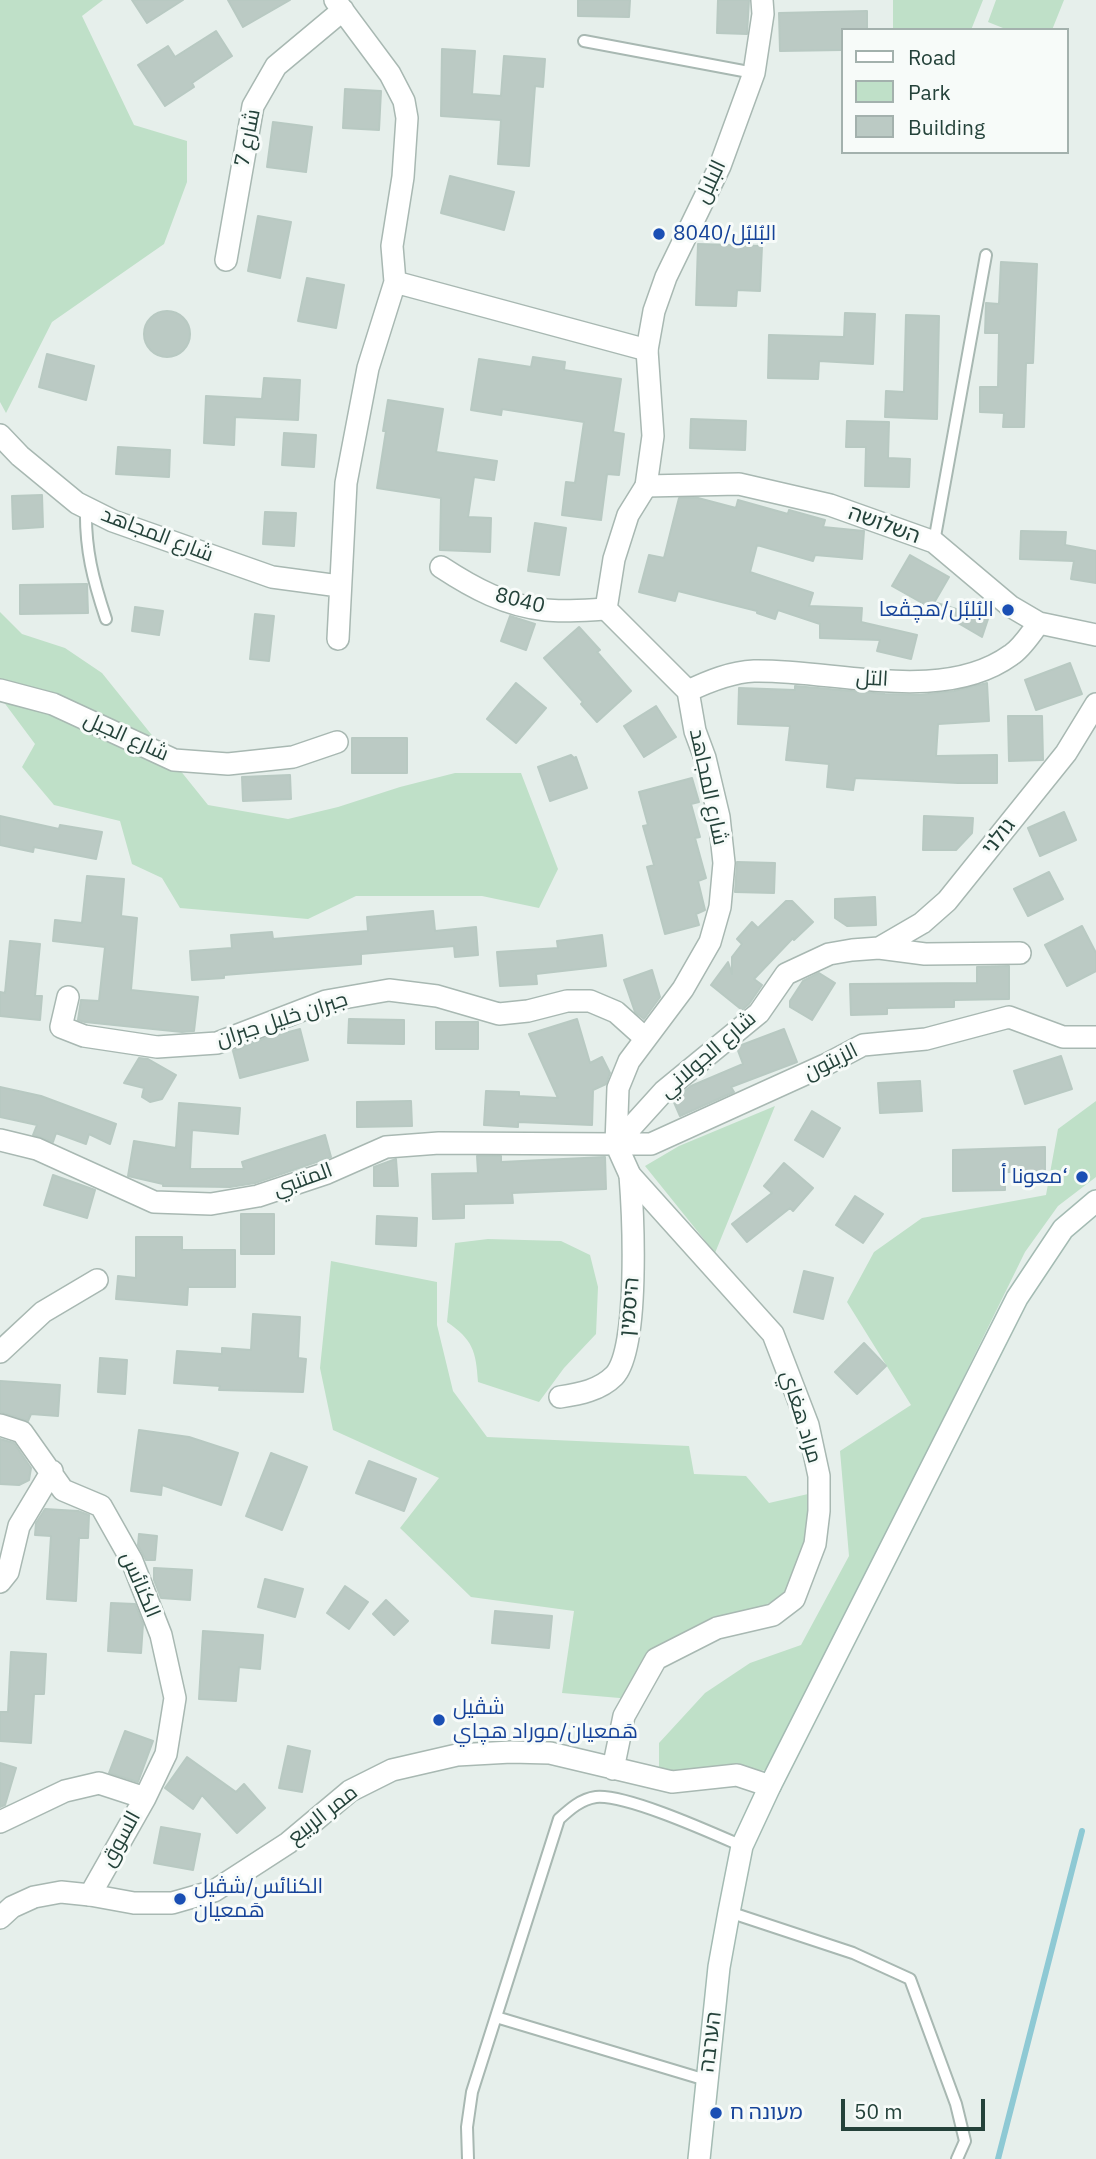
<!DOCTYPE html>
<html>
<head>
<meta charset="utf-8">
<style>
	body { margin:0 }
	#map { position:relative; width:1096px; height:2159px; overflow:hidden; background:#e6efeb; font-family:"IBM Plex Sans",sans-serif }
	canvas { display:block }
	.legend { position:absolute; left:841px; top:28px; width:228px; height:126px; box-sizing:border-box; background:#f7fbf9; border:2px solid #a3b1ad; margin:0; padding:9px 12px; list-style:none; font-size:21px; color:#24423a }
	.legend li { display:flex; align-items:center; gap:14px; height:35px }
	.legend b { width:35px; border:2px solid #a3b1ad }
	.scale { position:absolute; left:841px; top:2099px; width:144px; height:32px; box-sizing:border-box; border:4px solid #24423a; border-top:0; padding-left:9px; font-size:21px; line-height:24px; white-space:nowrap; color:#24423a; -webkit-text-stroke:5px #f7fbf9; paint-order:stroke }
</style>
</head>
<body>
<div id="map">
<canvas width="1096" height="2159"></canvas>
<ul class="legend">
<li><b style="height:9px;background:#fff"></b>Road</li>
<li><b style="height:19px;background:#bfe0c8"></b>Park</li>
<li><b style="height:19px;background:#bbcac4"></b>Building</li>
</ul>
<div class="scale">50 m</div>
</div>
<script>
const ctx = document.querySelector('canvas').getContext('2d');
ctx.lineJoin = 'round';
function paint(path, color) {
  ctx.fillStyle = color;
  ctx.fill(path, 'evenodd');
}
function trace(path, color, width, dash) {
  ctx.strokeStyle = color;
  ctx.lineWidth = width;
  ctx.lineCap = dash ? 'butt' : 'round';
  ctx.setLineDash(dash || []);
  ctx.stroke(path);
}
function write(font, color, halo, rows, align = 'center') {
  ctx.font = font + ' "IBM Plex Sans",Cairo,"Noto Sans Hebrew",sans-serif';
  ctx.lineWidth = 6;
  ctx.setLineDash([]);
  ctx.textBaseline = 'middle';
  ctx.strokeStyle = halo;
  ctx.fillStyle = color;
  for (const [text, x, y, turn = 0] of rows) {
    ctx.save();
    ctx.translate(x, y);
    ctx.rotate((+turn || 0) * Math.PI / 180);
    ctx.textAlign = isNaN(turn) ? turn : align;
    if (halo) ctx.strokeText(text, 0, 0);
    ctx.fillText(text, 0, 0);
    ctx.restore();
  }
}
const green = new Path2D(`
	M0 0H103L82 16 134 125 187 141V182L164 244 52 322 6 413 0 402Z
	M893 0H983L971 30H893Z
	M996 0H1064L1052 30H1008L988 22Z
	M0 612 22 634 65 648 102 673 208 805 288 819 338 807 400 787 455 773H521L558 869 539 908 482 896H356L308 919 180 908 162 878 132 864 120 821 54 805 22 767 35 744 0 697Z
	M1096 1101V1177L1058 1206 1025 1252 771 1770 659 1777V1743L705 1693 750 1663 801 1645 849 1556 840 1451 911 1405 847 1302 874 1252 922 1218 1046 1195 1058 1129Z
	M775 1106 715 1253 645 1166 679 1146Z
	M488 1239 561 1241 590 1255 598 1287 596 1334 564 1368 539 1402 478 1382C476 1351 473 1340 447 1322L455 1243Z
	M331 1261 437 1282V1325L453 1391 487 1437 689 1446 694 1474 746 1476 769 1503 808 1494V1540L796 1590 702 1636 654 1670 631 1699 562 1693 574 1611 471 1597 400 1528 439 1478 333 1430 320 1368Z`);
const stream = new Path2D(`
	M998 2159 1082 1831`);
const building = new Path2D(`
	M132 0H183L147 23Z
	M228 0H290L243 27Z
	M578 0H630L629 17 578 16Z
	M718 0H749L747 34 717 33Z
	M867 11V30H842V50L780 51 779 13Z
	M216 31 232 56 192 83 194 87 165 106 138 65 168 46 175 57Z
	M442 49 475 51 472 94 501 96 504 56 545 59 543 87 535 86 529 166 498 164 501 120 441 116Z
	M345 89 381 91 379 130 343 128Z
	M273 122 312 127 306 172 267 167Z
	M450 176 514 192 504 230 441 213Z
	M258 216 291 222 280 278 248 271Z
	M698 244 762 246 760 291 737 290 736 306 696 305Z
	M1001 262 1037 264 1033 363H1026L1024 427H1003L1004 413 980 412V387H998L999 333H985L986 303 999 304Z
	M307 278 344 285 336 328 298 321Z
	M144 334a23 23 0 1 1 46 0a23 23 0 1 1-46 0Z
	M845 313 875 314 873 364 819 361 818 379 768 378 769 335 844 337Z
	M906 315 939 316 937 419 885 417 886 391 904 392Z
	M47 354 94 366 86 400 39 387Z
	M533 357 565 362 564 370 621 379 613 432 624 434 619 475 607 474 601 520 562 515 566 482 575 483 584 422 502 409 501 415 471 410 479 359 531 367Z
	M264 378 300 380 298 420 235 417 234 445 204 443 206 396 262 399Z
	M388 400 443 409 436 452 497 461 494 480 474 477 468 517 491 518 490 552 440 550 441 498 377 488 386 431H383Z
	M691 419 746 421 745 450 690 448Z
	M847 421 889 422 888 458 910 459 909 487 865 486 866 447H846Z
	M284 433 316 435 314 467 282 465Z
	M118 447 170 450 169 477 116 474Z
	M42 495 43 527 13 529 12 496Z
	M679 498H698L736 508 738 500 788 514 789 510 825 520 823 527 864 531 862 559 815 555 813 561 757 545 750 572 813 593 809 606 862 608 861 622 917 635 911 659 877 651 880 640 820 638V624L778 610 775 619 757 613V611L678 591 675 601 639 592 649 555 664 558Z
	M265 512 296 513 294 546 263 544Z
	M535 523 566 528 559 575 528 571Z
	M1021 531 1066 532 1065 545 1096 551V583L1071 579 1074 561 1020 559Z
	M910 555 949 577 931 608 892 586Z
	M87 584 88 613 20 614V585Z
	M937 603 988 619 982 637 934 609Z
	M135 607 163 611 159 635 132 631Z
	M255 614 274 616 269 661 250 659Z
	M510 616 535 624 526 650 501 641Z
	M579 627 600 650 597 652 631 691 597 722 581 704 583 702 544 658Z
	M1070 663 1082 694 1036 710 1025 680Z
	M516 683 546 708 516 743 487 719Z
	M987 683 989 721 938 724 936 756 997 755V783H958L855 778 853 790 827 787 829 764 786 760 790 726 738 724 739 688 795 690V686L885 694 920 695 954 691Z
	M656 706 676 737 644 757 624 726Z
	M1008 716H1042L1043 760 1009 761Z
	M352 738H407V773H352Z
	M571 755 574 758 576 757 587 788 550 801 538 767Z
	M290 775 291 799 243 801 242 777Z
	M692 778 699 802 691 804 700 837 695 838 706 878 698 881 705 910 696 914 699 925 665 934 647 867 654 865 643 826 648 825 639 792Z
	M1064 812 1076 840 1040 856 1028 828Z
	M0 816 59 829 60 825 102 832 96 859 34 847 33 852 0 845Z
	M924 816 973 818 972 833 956 850H923Z
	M737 862 775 863 774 893 735 892Z
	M1049 872 1063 899 1028 916 1014 889Z
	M87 876 124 879 121 916 137 918 131 990 198 997 194 1031 182 1032 85 1022 78 1020 81 1000 99 1001 105 947 53 941 55 920 82 923Z
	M875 897 876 925 847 926 835 918V899Z
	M786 901H792L813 922 794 940 793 938 754 979 762 985 749 1004 742 1010 711 985 728 962 732 974V957L742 944 737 939 752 922 758 928Z
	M433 911 435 931 476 927 478 955 455 957 454 946 361 954V964L224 975V978L192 980 190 951 232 948 231 935 272 932 273 939 368 931 367 917Z
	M1082 926 1096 953V971L1067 986 1045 945Z
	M602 935 606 966 536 974 537 984 500 986 497 952 558 948 557 941Z
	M10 941 40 944 35 996H42L40 1020 0 1016V992L5 993Z
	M1009 966V999L954 1000V1007L887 1008V1014L851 1015 850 984 977 983V967Z
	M652 970 660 997 644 1019 635 1012 624 980Z
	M819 973 835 983 812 1020 790 1007V1001L803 981Z
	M349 1019 404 1020V1044L348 1043Z
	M577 1019 590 1063 602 1057 610 1073 606 1084 593 1090 592 1125 518 1122V1127L484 1125 486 1091 519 1092V1096L558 1098 529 1034Z
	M436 1022H478V1049H436Z
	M300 1029 308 1060 240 1078 233 1051 266 1038Z
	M784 1029 797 1062 731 1087 734 1092 680 1116 673 1100 691 1086 743 1064 737 1048 739 1046Z
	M1061 1056 1072 1089 1025 1104 1014 1071Z
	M139 1058 148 1059 176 1075 162 1099 150 1102 142 1097 144 1088 124 1083Z
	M920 1081 922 1111 880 1113 878 1083Z
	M0 1087 41 1096 116 1124 110 1144 89 1134 86 1144 56 1133 53 1142 33 1135 37 1125 0 1117Z
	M411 1101 412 1126 357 1127V1102Z
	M179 1103 240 1108 238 1134 192 1130 190 1169H244L242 1162 325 1135 331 1157 255 1183 230 1187 163 1186V1184L128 1176 134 1141 176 1148Z
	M812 1111 840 1128 823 1157 795 1140Z
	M1045 1147V1172H1005V1190L953 1191V1150Z
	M477 1156H501V1162L605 1157 606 1189 512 1193 513 1203 464 1204V1218L433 1219 432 1174 478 1173Z
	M396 1159 398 1186H374V1167Z
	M784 1163 813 1188 793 1211 790 1208 747 1242 732 1224 772 1193 764 1186Z
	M53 1175 95 1190 87 1218 44 1205Z
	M855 1196 883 1214 863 1243 836 1225Z
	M241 1214H274V1254H241Z
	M377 1216 417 1218 416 1246 376 1244Z
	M136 1237H182V1250H235V1287H188L187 1305 116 1299 118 1276 136 1278Z
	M804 1271 833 1278 823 1319 794 1312Z
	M253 1314 300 1317 298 1358 306 1359 303 1392 219 1390 220 1386 174 1383 177 1351 222 1354V1348L251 1350Z
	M864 1343 886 1366 857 1394 835 1372Z
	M100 1358 127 1360 125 1394 98 1392Z
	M0 1381 60 1385 58 1416 31 1414 28 1421 0 1412Z
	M139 1430 189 1437 238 1453 221 1505 162 1485 161 1495 131 1491Z
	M0 1439 14 1443 31 1468 29 1480 19 1485 0 1484Z
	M271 1453 307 1467 282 1530 246 1516Z
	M369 1461 416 1479 404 1511 356 1493Z
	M45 1509 78 1511 89 1515 88 1538H79L76 1601 47 1599 51 1536 35 1535 36 1523Z
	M139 1534 157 1536 155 1560H146L138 1545Z
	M154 1568 192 1570 190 1600 161 1598 154 1580Z
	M265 1579 303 1589 295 1617 258 1607Z
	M345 1586 368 1602 349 1629 327 1613Z
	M386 1600 408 1621 394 1635 373 1614Z
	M111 1603 135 1604 143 1624 141 1653 108 1651Z
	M495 1611 552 1616 549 1648 492 1643Z
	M203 1631 263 1635 260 1669 239 1667 236 1701 199 1699Z
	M11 1652 46 1654 44 1694H34L31 1743 0 1741V1712H8Z
	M125 1731 153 1741 138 1782 109 1773Z
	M288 1746 310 1751 302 1792 279 1788Z
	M187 1757 236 1792 244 1784 265 1808 237 1833 202 1795 193 1809 165 1788Z
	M0 1763 16 1768 5 1805 0 1807Z
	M161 1827 200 1834 193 1870 154 1863Z`);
const service = new Path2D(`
	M584 41 754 73
	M86 508C85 549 93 580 106 619
	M934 542 986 255
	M729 1912 853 1953 910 1979 956 2104 965 2141 957 2159
	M496 2017 706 2080
	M468 2159 467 2127 472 2092 559 1819C570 1809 581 1799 596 1797 626 1794 712 1833 742 1846`);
const minor = new Path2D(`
	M335 0 390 74 404 101 407 118 403 177 392 246 395 282 368 368 346 483 338 639
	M226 260 253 106 276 66 343 10
	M395 282 647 350
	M0 435 20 456 77 503 113 521 272 577 339 586
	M646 486 739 484 830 505 934 542 1010 606 1039 623 1096 635
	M441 567C473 588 506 606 546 610 565 612 586 610 606 609
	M0 690 53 704 174 760 228 764 293 757 337 742
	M688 691C709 681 731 672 754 671 833 669 942 705 1011 655 1022 648 1031 633 1039 623
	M879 948 922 923 947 901 1066 753 1096 704
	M68 997 61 1027 84 1036 157 1047 217 1043 326 1001 389 990 437 996 499 1014 528 1011 567 1001H590L616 1012 645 1038
	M616 1144H651L825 1065 863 1045 926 1039 1009 1017 1063 1037H1096
	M616 1144 664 1091 759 1013 786 974 829 954 852 950 879 948 925 954 1020 953
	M0 1352 43 1312 97 1280
	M560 1397C580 1394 600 1390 614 1376 640 1350 633 1213 630 1175
	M0 1425 22 1432 63 1490 101 1506 132 1561 161 1635 175 1698 166 1754 145 1798 90 1895
	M0 1582 8 1572 19 1526 52 1471
	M0 1822 65 1791 99 1783 145 1798`);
const tertiary = new Path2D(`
	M0 1140 37 1149 154 1202 211 1204 258 1196 327 1173 386 1147 439 1143 616 1144
	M613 1769 624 1716 656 1659 717 1628 773 1615 794 1599 815 1544 819 1511V1476L808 1425 773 1334 630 1175 616 1144 618 1088 629 1061 683 989 710 942 720 907 724 863 719 817 705 758 695 731 688 691 606 609 614 559 628 515 646 486 653 436 647 350 654 311 666 277 720 166 754 73 763 14 762 0
	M0 1918 12 1907 34 1897 61 1892 90 1895 134 1903H172L214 1891 288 1843 350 1791 392 1770 457 1755 511 1752 550 1753 672 1782 737 1775 770 1786`);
const secondary = new Path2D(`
	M699 2159 719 1967 729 1912 742 1846 770 1786 1017 1298 1063 1229 1096 1201`);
const markers = [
	[659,234,7,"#1a4fb4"],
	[1008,610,7,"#1a4fb4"],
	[1082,1177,7,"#1a4fb4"],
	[439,1720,7,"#1a4fb4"],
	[180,1899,7,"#1a4fb4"],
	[716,2113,7,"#1a4fb4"]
];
const streetNames = [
	["شارع 7",248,138,-78],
	["البلبل",711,182,-65],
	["השלושה",884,525,20],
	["شارع المجاهد",157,535,21],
	["8040",520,601,14],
	["التل",872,679,3],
	["شارع الجبل",126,737,24],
	["شارع المجاهد",708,787,78],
	["גולני",999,837,-52],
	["جبران خليل جبران",282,1020,-18],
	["شارع الجولاني",708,1055,-41],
	["الزيتون",831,1062,-26],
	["المتنبي",303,1180,-20],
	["היסמין",630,1307,-85],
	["مراد هغاي",801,1417,73],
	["الكنائس",140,1585,67],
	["ممر الربيع",323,1815,-38],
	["السوق",121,1839,-61],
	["הערבה",711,2042,-83]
];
const transitNames = [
	["البُلبُل/8040",673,234],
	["البُلبُل/هچڤعا",994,610,"right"],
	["معونا أ‘",1068,1177,"right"],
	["شڤيل",453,1708],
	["هَمعيان/موراد هچاي",453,1732],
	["الكنائس/شڤيل",194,1887],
	["هَمعيان",194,1911],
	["מעונה ח",730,2113]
];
paint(green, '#bfe0c8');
trace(stream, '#8ec9d4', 6);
paint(building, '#bbcac4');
trace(building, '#b8c9c2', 2);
trace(service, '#a8b8b2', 14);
trace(minor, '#a8b8b2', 24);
trace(tertiary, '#a8b8b2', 24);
trace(secondary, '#a4bbb3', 24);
trace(service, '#fff', 10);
trace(minor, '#fff', 21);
trace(tertiary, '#fff', 21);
trace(secondary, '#fff', 21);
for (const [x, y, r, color] of markers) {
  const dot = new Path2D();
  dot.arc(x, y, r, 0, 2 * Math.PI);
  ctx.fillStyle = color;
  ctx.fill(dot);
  trace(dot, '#f7fbf9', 2.5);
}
write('21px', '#24423a', '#f7fbf9', streetNames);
write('21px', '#164399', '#f7fbf9', transitNames, 'left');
</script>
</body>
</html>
